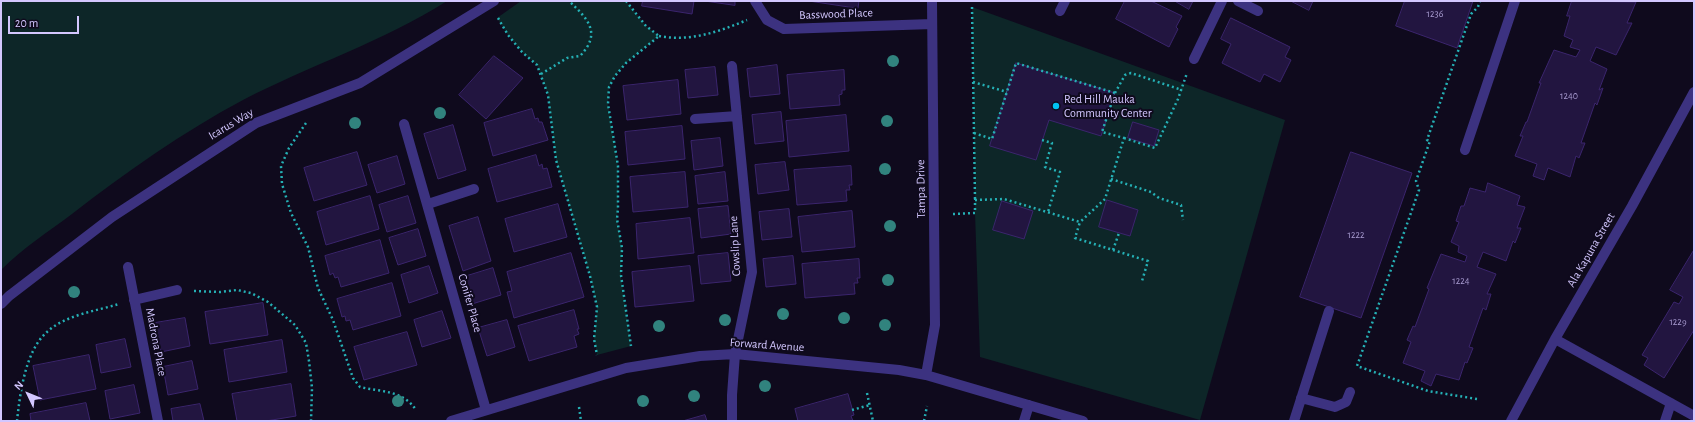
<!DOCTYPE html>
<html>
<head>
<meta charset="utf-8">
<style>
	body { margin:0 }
	#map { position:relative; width:1695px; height:422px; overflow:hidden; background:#0f0a1d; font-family:"Alegreya Sans",sans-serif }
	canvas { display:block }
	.frame { position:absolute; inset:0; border:2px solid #d3c7ff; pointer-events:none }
	.north { position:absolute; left:8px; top:374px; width:40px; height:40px; -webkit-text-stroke:3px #0f0a1d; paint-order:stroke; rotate:313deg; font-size:11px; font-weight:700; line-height:16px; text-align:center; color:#d3c7ff }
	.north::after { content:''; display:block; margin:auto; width:14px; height:18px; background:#d3c7ff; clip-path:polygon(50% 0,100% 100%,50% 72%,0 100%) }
	.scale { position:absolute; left:8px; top:16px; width:71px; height:18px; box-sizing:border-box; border:2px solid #d3c7ff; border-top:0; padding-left:5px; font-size:12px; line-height:14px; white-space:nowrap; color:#d3c7ff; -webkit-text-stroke:3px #0f0a1d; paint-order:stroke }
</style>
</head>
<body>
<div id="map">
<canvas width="1695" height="422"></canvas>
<div class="frame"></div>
<div class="north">N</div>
<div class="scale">20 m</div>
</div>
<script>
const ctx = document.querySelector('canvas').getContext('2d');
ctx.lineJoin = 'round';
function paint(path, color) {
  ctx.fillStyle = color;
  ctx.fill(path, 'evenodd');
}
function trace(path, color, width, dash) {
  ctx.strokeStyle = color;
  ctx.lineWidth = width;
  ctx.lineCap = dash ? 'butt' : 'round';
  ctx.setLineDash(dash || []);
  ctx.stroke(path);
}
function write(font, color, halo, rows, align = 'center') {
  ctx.font = font + ' "Alegreya Sans",sans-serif';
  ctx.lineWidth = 4;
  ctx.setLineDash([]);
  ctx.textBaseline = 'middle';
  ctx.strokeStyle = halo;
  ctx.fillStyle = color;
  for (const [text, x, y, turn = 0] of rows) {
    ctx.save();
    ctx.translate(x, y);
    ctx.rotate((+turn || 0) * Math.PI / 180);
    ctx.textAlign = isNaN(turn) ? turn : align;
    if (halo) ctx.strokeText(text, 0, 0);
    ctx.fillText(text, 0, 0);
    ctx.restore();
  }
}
const green = new Path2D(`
	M1 1H447C383 42 310 65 243 100 183 132 126 172 72 214 48 232 23 248 1 270Z
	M521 1H626L646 26 659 36 626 63 615 76 609 87 608 104 618 166V208L617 219 622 248 621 276 631 346 597 355 594 339 597 307 590 276 556 160 548 95 537 65 522 52 508 35 497 18Z
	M972 7 1285 120 1200 420 980 357 975 213Z`);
const building = new Path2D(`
	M643 1H694L692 14 642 6Z
	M705 1H735V5Z
	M809 1H859L858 8Z
	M1125 1H1151L1182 16 1176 27 1178 29 1169 47 1116 19Z
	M1175 1H1193L1189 9Z
	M1291 1H1313L1309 10Z
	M1405 1H1473L1457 48 1396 26Z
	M1572 1 1636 2 1627 23H1632L1616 55 1596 47 1590 61 1607 69 1599 90 1603 88 1597 105 1595 103 1581 143H1585L1579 158 1576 156 1570 177 1548 168 1544 180 1533 176 1537 164 1515 156 1523 136H1520L1526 122H1527L1541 83H1539L1554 50 1576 57 1580 50 1570 47 1573 40 1564 36 1570 16H1567Z
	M1231 18 1290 47 1285 57 1291 60 1280 82 1264 74 1260 82 1222 63 1231 44 1221 39Z
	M494 56 523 78 486 119 459 95Z
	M1016 63 1115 93 1101 136 1049 120 1036 160 990 146Z
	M777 65 780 94 750 97 747 69Z
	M715 67 718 95 688 98 685 70Z
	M844 70 845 90H842V94L839 95 840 105 790 109 787 75Z
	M678 80 681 114 627 120 623 86Z
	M532 109 535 119 538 118 539 122H542L548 140 493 156 484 123Z
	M781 112 784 141 755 144 752 115Z
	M846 115 849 151 789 157 786 121Z
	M1133 122 1159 130 1154 146 1128 138Z
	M453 125 466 170 438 179 424 134Z
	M682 126 685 159 628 165 625 132Z
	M720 138 723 166 694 170 691 141Z
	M357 152 367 185 314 201 304 168Z
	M1351 152 1412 173 1361 318 1300 297Z
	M536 155 539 166 542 164 543 169 547 168 552 187 497 202 488 169Z
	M397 156 405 184 377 193 368 165Z
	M785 162 789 190 758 194 755 165Z
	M851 166 852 185H849L850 190H846L847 201 797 205 794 170Z
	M685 172 688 207 633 212 630 177Z
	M725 172 728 201 698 204 695 176Z
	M1488 183 1520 196 1517 205 1525 207 1517 228H1521L1515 243 1513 241 1506 261 1483 252 1477 267 1496 274 1487 294H1491L1486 310 1483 308 1469 347 1473 348 1467 363 1465 362 1459 380 1436 374 1431 386 1421 381 1425 371 1403 363 1411 342 1407 340 1413 326 1415 327 1429 289 1427 288 1441 254 1465 262 1467 256 1458 252 1459 246 1451 242 1459 222 1456 221 1461 206H1464L1470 188 1485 192Z
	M370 196 379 229 326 245 317 212Z
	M408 196 416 223 387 232 379 205Z
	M1107 200 1138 210 1130 236 1099 227Z
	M1002 201 1033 211 1024 239 993 230Z
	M558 204 567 237 514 252 505 219Z
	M728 206 731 234 701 238 698 209Z
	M789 209 792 237 762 240 759 212Z
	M852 211 855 247 802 252 798 217Z
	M478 217 491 261 463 271 449 226Z
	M690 218 694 253 638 259 636 224Z
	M418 229 426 256 398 265 389 238Z
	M380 240 389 273 341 287 338 277 335 278 333 273 330 275 325 256Z
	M1694 250V330L1664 378 1644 365 1648 358 1642 355 1674 302 1679 304 1683 297 1670 290Z
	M571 253 584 297 514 318 507 292 512 291 507 272Z
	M728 253 731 281 701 284 698 256Z
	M793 256 796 284 766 287 763 259Z
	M859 259 860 278H857L858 283H854L855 294 805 298 802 264Z
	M429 266 438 293 409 303 401 275Z
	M690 266 694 301 635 307 632 272Z
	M493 268 501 295 472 304 464 277Z
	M392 283 401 316 353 330 350 320 346 321 345 316 342 317 337 299Z
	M263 303 268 335 210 344 205 312Z
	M574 310 579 329H577L579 334 574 336 577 347 529 361 518 326Z
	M442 311 451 338 422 347 414 320Z
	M185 318 190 346 161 352 155 323Z
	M507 320 515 347 487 356 478 328Z
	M407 332 417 365 364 380 354 347Z
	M125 339 131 367 101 373 96 345Z
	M282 340 287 372 229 382 224 350Z
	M89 355 96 389 40 400 33 366Z
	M192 361 198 389 168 395 163 367Z
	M291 384 296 416 266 421H237L232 394Z
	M134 385 140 413 110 419 105 391Z
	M848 394 854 415 851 416 853 421H798L795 409Z
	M86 403 90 421H31L30 414Z
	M200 404 204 421H173L171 409Z
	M705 415 707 421H683Z`);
const path = new Path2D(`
	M626 1 646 26 659 36 626 63 615 76 609 87 608 104 618 166V208L617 219 622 248 621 275 631 346
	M972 7 975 200
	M498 18 508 35 522 52 537 65 548 95 556 160 590 276 597 307 594 339 597 355
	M659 36C690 42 718 32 747 20
	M541 74 567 58 580 56C602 33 588 19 569 1
	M973 82 1007 92
	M1115 93 1125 75 1131 73 1182 90
	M306 123 289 148 281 166 282 184 291 213 308 247 318 288 333 320 353 378 360 387C381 392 403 390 416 410
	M974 133 992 139 1016 63 1115 93 1102 132 1124 138 1105 199 1080 222
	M1124 138 1155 148 1178 99 1187 73
	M1042 140 1052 143 1045 167 1060 172 1048 212
	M1111 179 1151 192 1159 198 1181 205 1183 220
	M953 214 975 213V200L1004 199 1080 222 1075 238 1148 261 1142 281
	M1113 250 1119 233
	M194 291 220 292 237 290 251 293 268 302 295 325 306 343 309 361 312 388 311 421
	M867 393 873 421
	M1477 399 1428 391 1357 366 1419 190 1416 181 1430 141 1427 140 1471 14 1478 7 1480 1
	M579 407 581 421
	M852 410 870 405
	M17 421C20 394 25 351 47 332 65 315 96 311 119 304
	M924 421 927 406`);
const minor = new Path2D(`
	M755 1 767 20 784 29 932 24
	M1238 1 1258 11
	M1060 11 1065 1
	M1194 59 1222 1
	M732 66 752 272 735 354 732 395V421
	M695 119 737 116
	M404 124 486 410
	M1465 150 1515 1
	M428 204 474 189
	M128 267 158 421
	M134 300 177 290
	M1 304 9 296 112 217 256 123 360 83 494 1
	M1555 339 1694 416
	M926 375 935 325 932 1
	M1301 398 1335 407 1346 402 1350 392
	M451 421 626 368 700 356 735 354 899 370 926 375 1083 421
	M1024 421 1029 405
	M1294 421 1329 311
	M1511 421 1555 339 1632 206 1694 92
	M1665 421 1671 403`);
const trees = [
	[893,61],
	[440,113],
	[887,121],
	[355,123],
	[885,169],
	[890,226],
	[888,280],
	[74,292],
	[783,314],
	[844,318],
	[725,320],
	[885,325],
	[659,326],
	[765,386],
	[694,396],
	[398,401],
	[643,401]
];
const markers = [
	[1056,106,4,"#00c2f2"]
];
const numberNames = [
	["1236",1435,14],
	["1240",1569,96],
	["1222",1356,235],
	["1224",1461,281],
	["1229",1678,322]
];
const streetNames = [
	["Basswood Place",836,14,-2],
	["Icarus Way",231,124,-31],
	["Tampa Drive",921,189,-91],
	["Cowslip Lane",735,246,-93],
	["Ala Kapuna Street",1591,250,-60],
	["Conifer Place",470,303,74],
	["Madrona Place",156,342,79],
	["Forward Avenue",767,345,4]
];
const poiNames = [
	["Red Hill Mauka",1064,99],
	["Community Center",1064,113]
];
paint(green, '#0d2628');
paint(building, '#221540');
trace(building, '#3b256d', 1);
trace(path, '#25b0b5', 2.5, [2, 3]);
trace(minor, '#3c3280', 10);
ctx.fillStyle = '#31837e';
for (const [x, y] of trees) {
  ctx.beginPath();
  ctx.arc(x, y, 6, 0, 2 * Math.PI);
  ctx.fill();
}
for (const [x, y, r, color] of markers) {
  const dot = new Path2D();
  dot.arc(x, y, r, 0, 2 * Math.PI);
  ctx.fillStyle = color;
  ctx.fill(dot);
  trace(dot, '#0f0a1d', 1.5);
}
write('10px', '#a79acf', null, numberNames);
write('12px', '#d3c7ff', '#0f0a1d', streetNames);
write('12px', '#d3c7ff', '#0f0a1d', poiNames, 'left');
</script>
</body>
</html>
